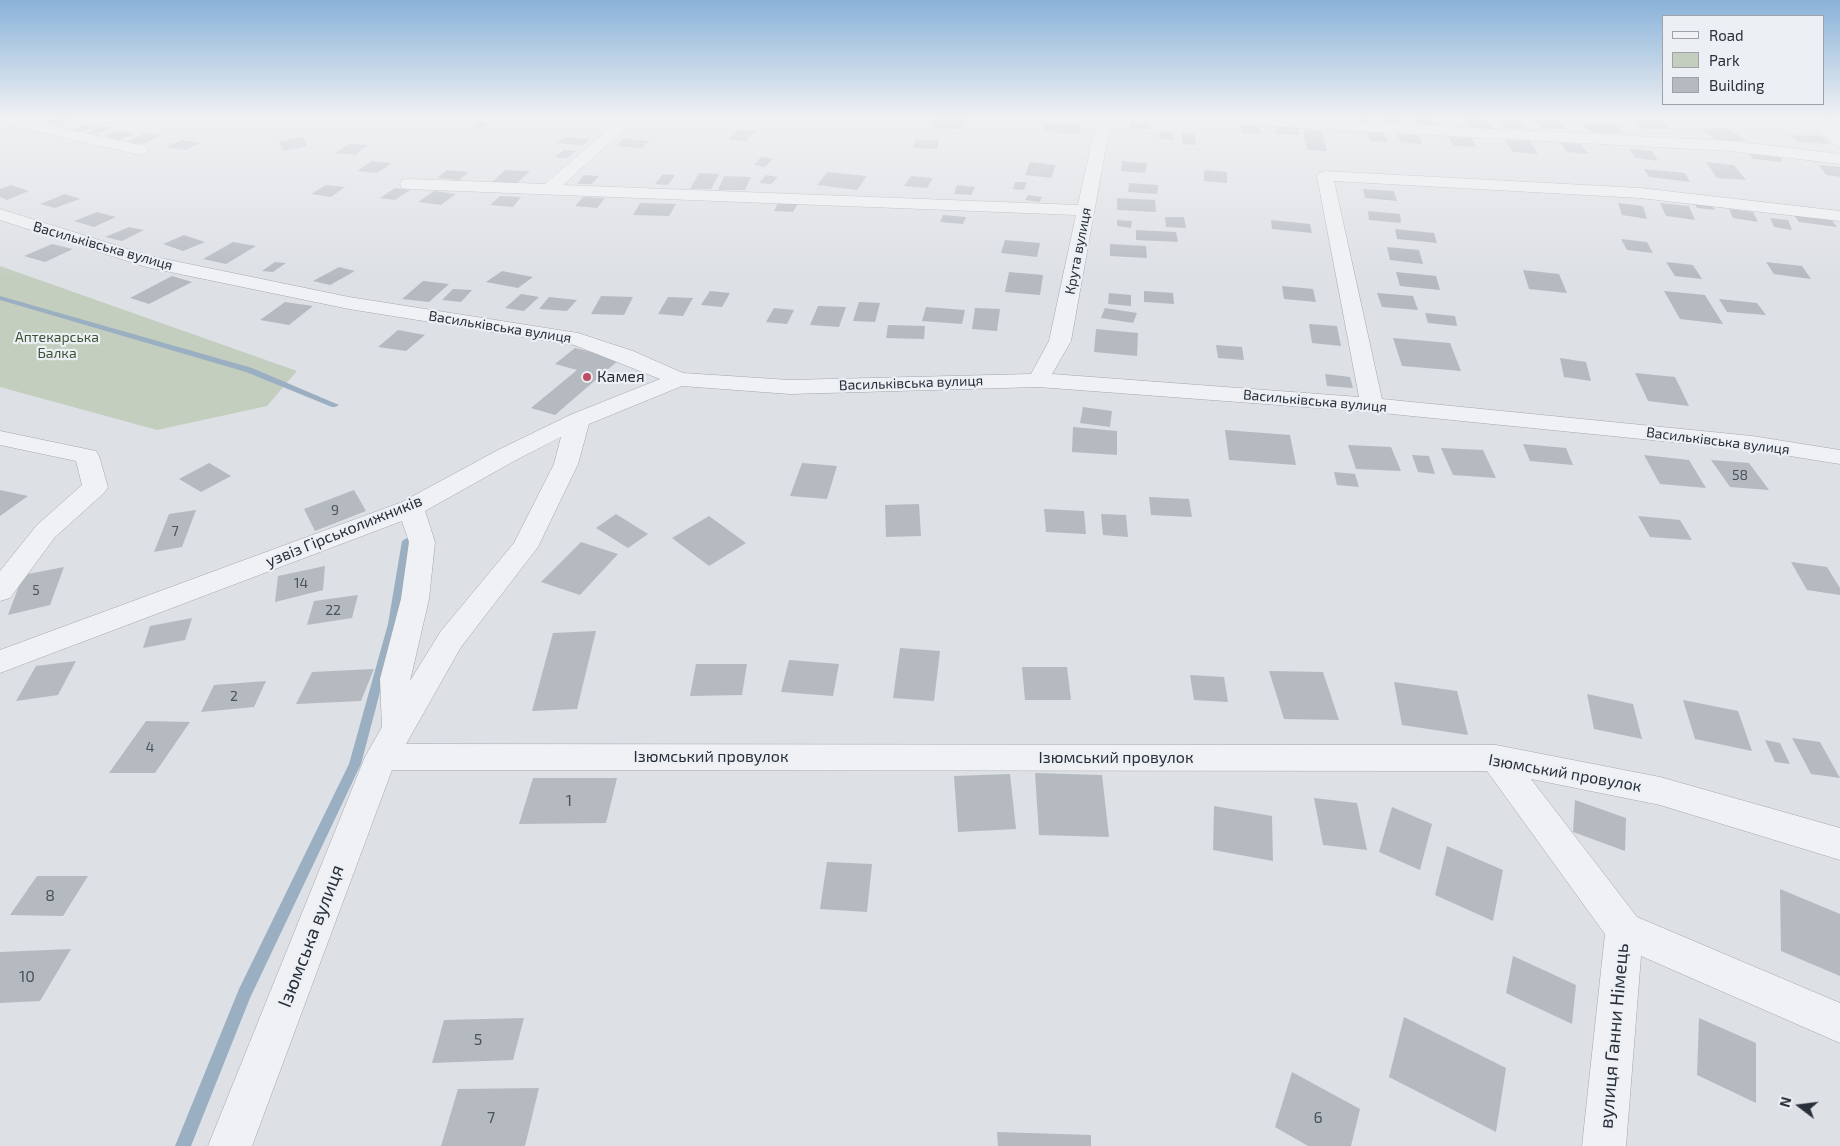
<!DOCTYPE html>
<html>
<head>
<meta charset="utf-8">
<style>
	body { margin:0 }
	#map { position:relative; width:1840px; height:1146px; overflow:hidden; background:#dde0e5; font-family:"Exo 2",sans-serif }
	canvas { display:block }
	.legend { position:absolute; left:1662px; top:15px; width:162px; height:90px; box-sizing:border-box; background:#eceff3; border:1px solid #9ea2a9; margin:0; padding:6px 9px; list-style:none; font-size:15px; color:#282f3a }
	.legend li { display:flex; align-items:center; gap:10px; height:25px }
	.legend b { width:25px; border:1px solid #9ea2a9 }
	.north { position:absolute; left:1775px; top:1081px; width:50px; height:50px; -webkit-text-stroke:4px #eceff3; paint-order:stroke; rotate:285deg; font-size:14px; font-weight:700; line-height:20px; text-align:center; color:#282f3a }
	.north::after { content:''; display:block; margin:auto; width:18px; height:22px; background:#282f3a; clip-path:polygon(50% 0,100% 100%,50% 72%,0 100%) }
</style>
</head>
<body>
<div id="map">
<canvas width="1840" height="1146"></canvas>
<ul class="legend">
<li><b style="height:6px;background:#eff1f4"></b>Road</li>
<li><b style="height:14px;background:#c3cebf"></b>Park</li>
<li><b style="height:14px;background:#b5bac1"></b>Building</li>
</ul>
<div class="north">N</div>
</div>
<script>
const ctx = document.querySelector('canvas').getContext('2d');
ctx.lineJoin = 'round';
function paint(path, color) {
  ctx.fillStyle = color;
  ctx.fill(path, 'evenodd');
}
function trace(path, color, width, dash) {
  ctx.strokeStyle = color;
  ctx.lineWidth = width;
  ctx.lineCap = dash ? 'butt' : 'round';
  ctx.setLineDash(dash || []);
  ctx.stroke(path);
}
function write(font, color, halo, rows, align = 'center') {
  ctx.font = font + ' "Exo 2",sans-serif';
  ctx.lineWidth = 4.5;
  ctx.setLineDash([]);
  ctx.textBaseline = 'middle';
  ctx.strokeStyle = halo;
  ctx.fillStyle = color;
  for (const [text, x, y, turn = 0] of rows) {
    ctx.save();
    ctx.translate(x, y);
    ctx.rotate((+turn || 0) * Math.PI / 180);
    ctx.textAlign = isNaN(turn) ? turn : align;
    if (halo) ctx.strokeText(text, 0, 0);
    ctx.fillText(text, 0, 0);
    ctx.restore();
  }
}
const green = new Path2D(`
	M0 266 297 371 267 406 157 430 0 387Z`);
const stream = new Path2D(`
	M0 296 252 368 339 405 335 407H332L246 372 0 300Z
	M407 538 412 541 398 624 361 764 250 998 191 1146H175L239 989 349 764 388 624 402 541Z`);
const building = new Path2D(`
	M55 118H75V119L53 125 44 121Z
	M932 118H967L963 129 929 127Z
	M1354 118H1372L1374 122 1355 121Z
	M1380 118H1399L1402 123 1382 122Z
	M1411 118H1431L1435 125 1414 124Z
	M1463 118H1484L1494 130 1471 129Z
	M1498 118 1518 120 1524 129 1504 128Z
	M1817 118H1837L1840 123 1823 122Z
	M1533 119 1557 120 1565 129 1540 128Z
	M1633 119 1661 120 1671 130 1642 128Z
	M482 121 492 123 482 129 472 127Z
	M1130 121 1150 122 1151 129 1131 128Z
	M1045 122 1081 125 1079 134 1042 131Z
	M1582 123 1615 124 1623 133 1590 132Z
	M85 125 95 127 81 132 70 130Z
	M1240 125 1258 126 1260 134 1242 133Z
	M104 126 113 128 93 135 84 134Z
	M1274 126 1298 127 1300 135 1276 134Z
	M1700 128 1729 129 1747 141H1717Z
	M737 129 756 130 747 141 728 140Z
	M120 130 135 134 119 140 103 136Z
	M1303 130 1322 131 1327 151 1307 150Z
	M1160 131 1173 132V140L1159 139Z
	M1366 132H1383L1388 142 1370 141Z
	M145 133 161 135 143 144 126 142Z
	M1182 133 1195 134 1196 145 1182 144Z
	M1397 134 1419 135 1422 144 1401 142Z
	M1790 135 1821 136 1830 144 1799 142Z
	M303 137 307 146 283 151 279 142Z
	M564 137 590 139 583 145 557 143Z
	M1449 137 1471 138 1477 147 1454 146Z
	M623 139 649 141 642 148 616 146Z
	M182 140 201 143 186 150 166 147Z
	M916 140H939L937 149 913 148Z
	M1505 140 1530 141 1538 154 1513 152Z
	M1561 143 1581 144 1588 154 1567 152Z
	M349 144 369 145 355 155 335 153Z
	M1630 149 1652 151 1658 161 1635 158Z
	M564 150 576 151 567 158 555 157Z
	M1749 154 1780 157 1783 162 1753 159Z
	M761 157 773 159 765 167 754 165Z
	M372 161 392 163 377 173 357 171Z
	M1122 161 1147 163 1145 173 1121 171Z
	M1030 162 1056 165 1051 178 1025 175Z
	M1706 162 1734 165 1746 180 1717 178Z
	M1819 165 1840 167V177L1826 175Z
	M1644 169 1685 173 1690 182 1649 177Z
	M447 170 469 172 459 180 437 178Z
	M505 170 530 171 516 184 491 183Z
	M1204 170 1227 172V183L1204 181Z
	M827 172 867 176 857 190 817 185Z
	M699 173 719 174 711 189H690Z
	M663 174 675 175 668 185 655 184Z
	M584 175 599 176 592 184H577Z
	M766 175 778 177 771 184 759 183Z
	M724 176 751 177 745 190H718Z
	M911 176 933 178 927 188 904 186Z
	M1015 182H1027L1024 190 1013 189Z
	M1129 183 1158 185 1157 194 1128 192Z
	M11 185 29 191 7 200 0 197V189Z
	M326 185 345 187 331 197 311 194Z
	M957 185 975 187 971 195 954 194Z
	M395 188 410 190 395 200 380 198Z
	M1363 189 1394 191 1397 201 1365 198Z
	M434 191 456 194 441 205 418 202Z
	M65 194 80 199 55 208 40 204Z
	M1028 195 1042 197 1040 202 1025 200Z
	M500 196 521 197 513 207 490 205Z
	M583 197 605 198 597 208 575 206Z
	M1117 198 1155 200 1156 212 1117 210Z
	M640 203 676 204 669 216 633 215Z
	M778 203 798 204 793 212 774 211Z
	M1618 203 1643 206 1647 219 1622 215Z
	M1660 203 1689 206 1695 220 1666 216Z
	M1694 203 1712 205 1715 210 1697 208Z
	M1729 209 1753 212 1758 222 1733 218Z
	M1368 211 1400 214 1401 223 1369 220Z
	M97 212 116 217 94 227 74 221Z
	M943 215 966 217 963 224 940 222Z
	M1794 215 1831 219 1837 227 1799 222Z
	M1165 217H1184L1186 228 1166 227Z
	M1770 218 1788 220 1792 230 1774 227Z
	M1117 220 1132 221 1131 228 1117 226Z
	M1271 220 1310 224 1312 233 1272 229Z
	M129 227 144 230 122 241 105 237Z
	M1395 229 1434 233 1437 243 1397 239Z
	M1136 230 1176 232 1178 242 1136 240Z
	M184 235 205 242 183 251 163 244Z
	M1621 239 1647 242 1653 253 1627 250Z
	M1005 240 1040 243 1037 257 1001 253Z
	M233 242 256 246 226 264 203 259Z
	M52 244 73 249 45 262 24 256Z
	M1110 244 1146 246 1147 258 1110 256Z
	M1387 247 1419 250 1423 264 1390 260Z
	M275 262 286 263 273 272 262 271Z
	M1666 262 1693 265 1702 279 1675 276Z
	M1766 262 1802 266 1811 279 1774 274Z
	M339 267 355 271 330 285 313 281Z
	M1523 270 1559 274 1567 293 1529 289Z
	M502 271 533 277 518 288 486 282Z
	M1009 272 1043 275 1040 295 1005 292Z
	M1396 272 1436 276 1440 290 1400 286Z
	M172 276 192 282 149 304 130 298Z
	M423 281 449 284 429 302 402 299Z
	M1282 286 1313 289 1316 302 1284 299Z
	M453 289 472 290 461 302 442 300Z
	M710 291 730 293 722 307 701 305Z
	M1144 291 1173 293 1174 304 1144 302Z
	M1664 291 1705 295 1723 324 1680 319Z
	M1109 293 1131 295V306L1108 304Z
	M1377 293 1413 296 1418 310 1382 307Z
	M521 294 539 297 524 311 505 308Z
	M601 296 633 297 624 315 591 314Z
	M549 297 577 300 567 311 539 309Z
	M668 297 693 298 683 316 658 314Z
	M1719 299 1757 303 1766 315 1727 312Z
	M285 302 313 306 289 325 260 320Z
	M859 302 880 303 875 322 853 321Z
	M818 306 846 307 839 327 810 325Z
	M926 307 965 310 962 324 922 321Z
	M774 308 794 310 787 324 766 322Z
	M975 308 1000 309 997 331 972 329Z
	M1105 308 1137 313 1133 323 1101 318Z
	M1425 313 1455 316 1457 326 1428 323Z
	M1309 324 1337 326 1341 346 1312 343Z
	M888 325 925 326 924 339 886 338Z
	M1096 329 1138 333 1137 356 1094 352Z
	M398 330 425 335 406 351 378 347Z
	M1393 338 1450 343 1461 371 1402 366Z
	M1216 345 1242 347 1244 360 1218 358Z
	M575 348 620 359 555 415 531 408 577 370 555 364Z
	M1560 358 1586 362 1591 381 1564 377Z
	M1635 373 1675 377 1689 406 1648 401Z
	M1325 374 1350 377 1353 388 1327 386Z
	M1083 407 1112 411 1110 427 1080 423Z
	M1073 427 1117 431V455L1072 452Z
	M1225 430 1290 435 1296 465 1229 460Z
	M1523 444 1566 448 1573 465 1530 461Z
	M1348 445 1391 447 1401 471 1356 469Z
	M1441 448 1483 450 1496 478 1453 475Z
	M1412 455 1429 456 1435 474 1418 472Z
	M1644 455 1689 460 1706 488 1660 484Z
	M1711 460 1749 463 1769 490 1730 487Z
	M209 463 231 476 201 492 179 479Z
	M802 463 837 466 827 499 790 496Z
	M1334 472 1355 474 1359 487 1337 485Z
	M0 490 28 496 0 516Z
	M354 490 366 511 315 531 304 509Z
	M1149 497 1189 499 1192 517 1151 515Z
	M919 504 921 536 886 537 885 505Z
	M1044 509 1084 511 1086 534 1046 532Z
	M196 510 182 547 154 552 169 514Z
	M616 514 648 534 628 548 596 528Z
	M1101 514 1126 515 1128 537 1103 535Z
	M709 516 746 543 709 566 672 538Z
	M1638 516 1680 520 1692 540 1650 537Z
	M581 542 618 554 580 595 541 582Z
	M1791 562 1827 567 1840 588V595L1807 590Z
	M325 566 323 590 275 602 278 576Z
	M64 567 50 605 8 615 23 575Z
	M358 595 352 618 307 625 314 601Z
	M192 618 185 640 143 648 150 626Z
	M596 631 577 709 532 711 553 633Z
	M900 648 940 651 934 701 893 698Z
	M789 660 839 664 833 696 781 692Z
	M76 661 58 695 16 701 36 666Z
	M696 664H747L742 695 690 696Z
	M1022 667H1067L1071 700H1025Z
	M374 669 361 701 296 704 312 672Z
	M1269 671 1323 672 1339 720 1284 719Z
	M1190 675 1224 677 1228 702 1194 700Z
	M266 681 254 707 201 712 214 685Z
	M1394 682 1457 691 1468 735 1402 725Z
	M1587 694 1633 704 1642 739 1594 729Z
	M1683 700 1738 711 1752 751 1695 739Z
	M146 721 190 722 155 773H109Z
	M1792 738 1820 742 1840 778 1811 774Z
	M1765 740 1780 743 1790 764 1775 762Z
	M1035 773 1102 775 1109 837 1039 835Z
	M1010 774 1016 829 958 832 954 776Z
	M533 778H617L606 823 519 824Z
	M1314 798 1357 803 1367 850 1323 845Z
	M1575 800 1626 818 1625 851 1573 832Z
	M1214 806 1272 816 1273 861 1213 850Z
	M1392 807 1432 824 1420 870 1379 852Z
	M1447 846 1503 870 1493 921 1435 895Z
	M827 862 872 864 867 912 820 909Z
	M37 876H88L63 916 10 915Z
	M1780 889 1840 914V976L1781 951Z
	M71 949 40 1001 0 1003V952Z
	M1513 956 1576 985 1572 1024 1506 993Z
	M1404 1017 1506 1068 1496 1132 1389 1077Z
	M524 1018 513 1060 432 1063 444 1020Z
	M1699 1018 1756 1043V1103L1697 1075Z
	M1292 1072 1360 1109 1351 1146H1308L1275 1127Z
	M539 1088 525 1146H441L458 1089Z
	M997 1132 1091 1135V1146H998Z`);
const minor = new Path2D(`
	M0 118H16L140 145 146 147 148 150 146 153 140 155 0 123Z
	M621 118H637L563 185 1078 205 1097 118H1111L1071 341 1052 374 1359 397 1317 176 1319 173 1325 171 1640 188 1840 211V221L1640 198 1334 181 1382 399 1752 436 1840 450V464L1752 450 1372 412 1038 387 790 394 682 386 589 424 578 464 538 547 461 647 406 744 1496 745 1660 777 1840 828V860L1660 805 1531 779 1637 917 1840 1003V1043L1641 956 1626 1146H1582L1605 934 1487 771 392 770 252 1146H208L365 757 382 727 380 679 401 599 409 542 402 521 0 673V650L402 502 498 450 570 415 660 379 574 345 349 309 146 267 0 220V209L150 256 349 297 578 333 633 351 683 373 790 380 1031 374 1049 341 1076 215 408 189 402 188 400 184 402 180 408 179 545 184ZM561 437 554 464 514 543 441 631 410 681 429 599 435 542 425 511 516 460Z
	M1182 118H1276L1732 141 1840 154V164L1732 151 1189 122 1184 121Z
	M1802 118H1818L1840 135V147L1835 145Z
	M0 431 96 451 99 456 108 487 104 493 55 537 10 598 0 601V571L37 525 82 485 76 461 0 445Z`);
const markers = [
	[587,377,5,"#bf4c63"]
];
const farStreetnames = [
	["Васильківська вулиця",103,246,16],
	["Крута вулиця",1078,251,-79],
	["Васильківська вулиця",500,327,9],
	["Васильківська вулиця",911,383,-2],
	["Васильківська вулиця",1315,401,5],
	["Васильківська вулиця",1718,441,7]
];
const farParknames = [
	["Аптекарська",57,337],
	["Балка",57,353]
];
const numberNames = [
	["58",1740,475],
	["9",335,510],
	["7",175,531],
	["14",301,583],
	["5",36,590],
	["22",333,610],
	["2",234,696],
	["4",150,747]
];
const poiNames = [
	["Камея",597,377]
];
const streetNames = [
	["узвіз Гірськолижників",344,531,-22],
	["Ізюмський провулок",711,757],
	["Ізюмський провулок",1116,758],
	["Ізюмський провулок",1565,773,10]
];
const nearNumbernames = [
	["1",569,801],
	["8",50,896],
	["10",27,977],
	["5",478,1040],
	["7",491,1118],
	["6",1318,1118]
];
const nearStreetnames = [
	["Ізюмська вулиця",311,936,-69],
	["вулиця Ганни Німець",1614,1036,-85]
];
paint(green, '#c3cebf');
paint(stream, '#9bafc2');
paint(building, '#b5bac1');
trace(minor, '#a3a7ae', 1);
paint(minor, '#eff1f4');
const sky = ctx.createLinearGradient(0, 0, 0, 278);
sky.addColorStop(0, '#89b2d9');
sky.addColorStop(0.42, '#f0f1f3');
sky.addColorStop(1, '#f0f1f300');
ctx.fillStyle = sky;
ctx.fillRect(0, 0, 1840, 278);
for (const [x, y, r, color] of markers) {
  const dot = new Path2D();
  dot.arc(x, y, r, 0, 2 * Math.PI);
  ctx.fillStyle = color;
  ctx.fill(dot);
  trace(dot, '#eceff3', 2);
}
write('14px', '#282f3a', '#eceff3', farStreetnames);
write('14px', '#3d5437', '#eceff3', farParknames);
write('14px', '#4b525c', null, numberNames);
write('16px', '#282f3a', '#eceff3', poiNames, 'left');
write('16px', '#282f3a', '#eceff3', streetNames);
write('16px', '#4b525c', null, nearNumbernames);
write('19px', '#282f3a', '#eceff3', nearStreetnames);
</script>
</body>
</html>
